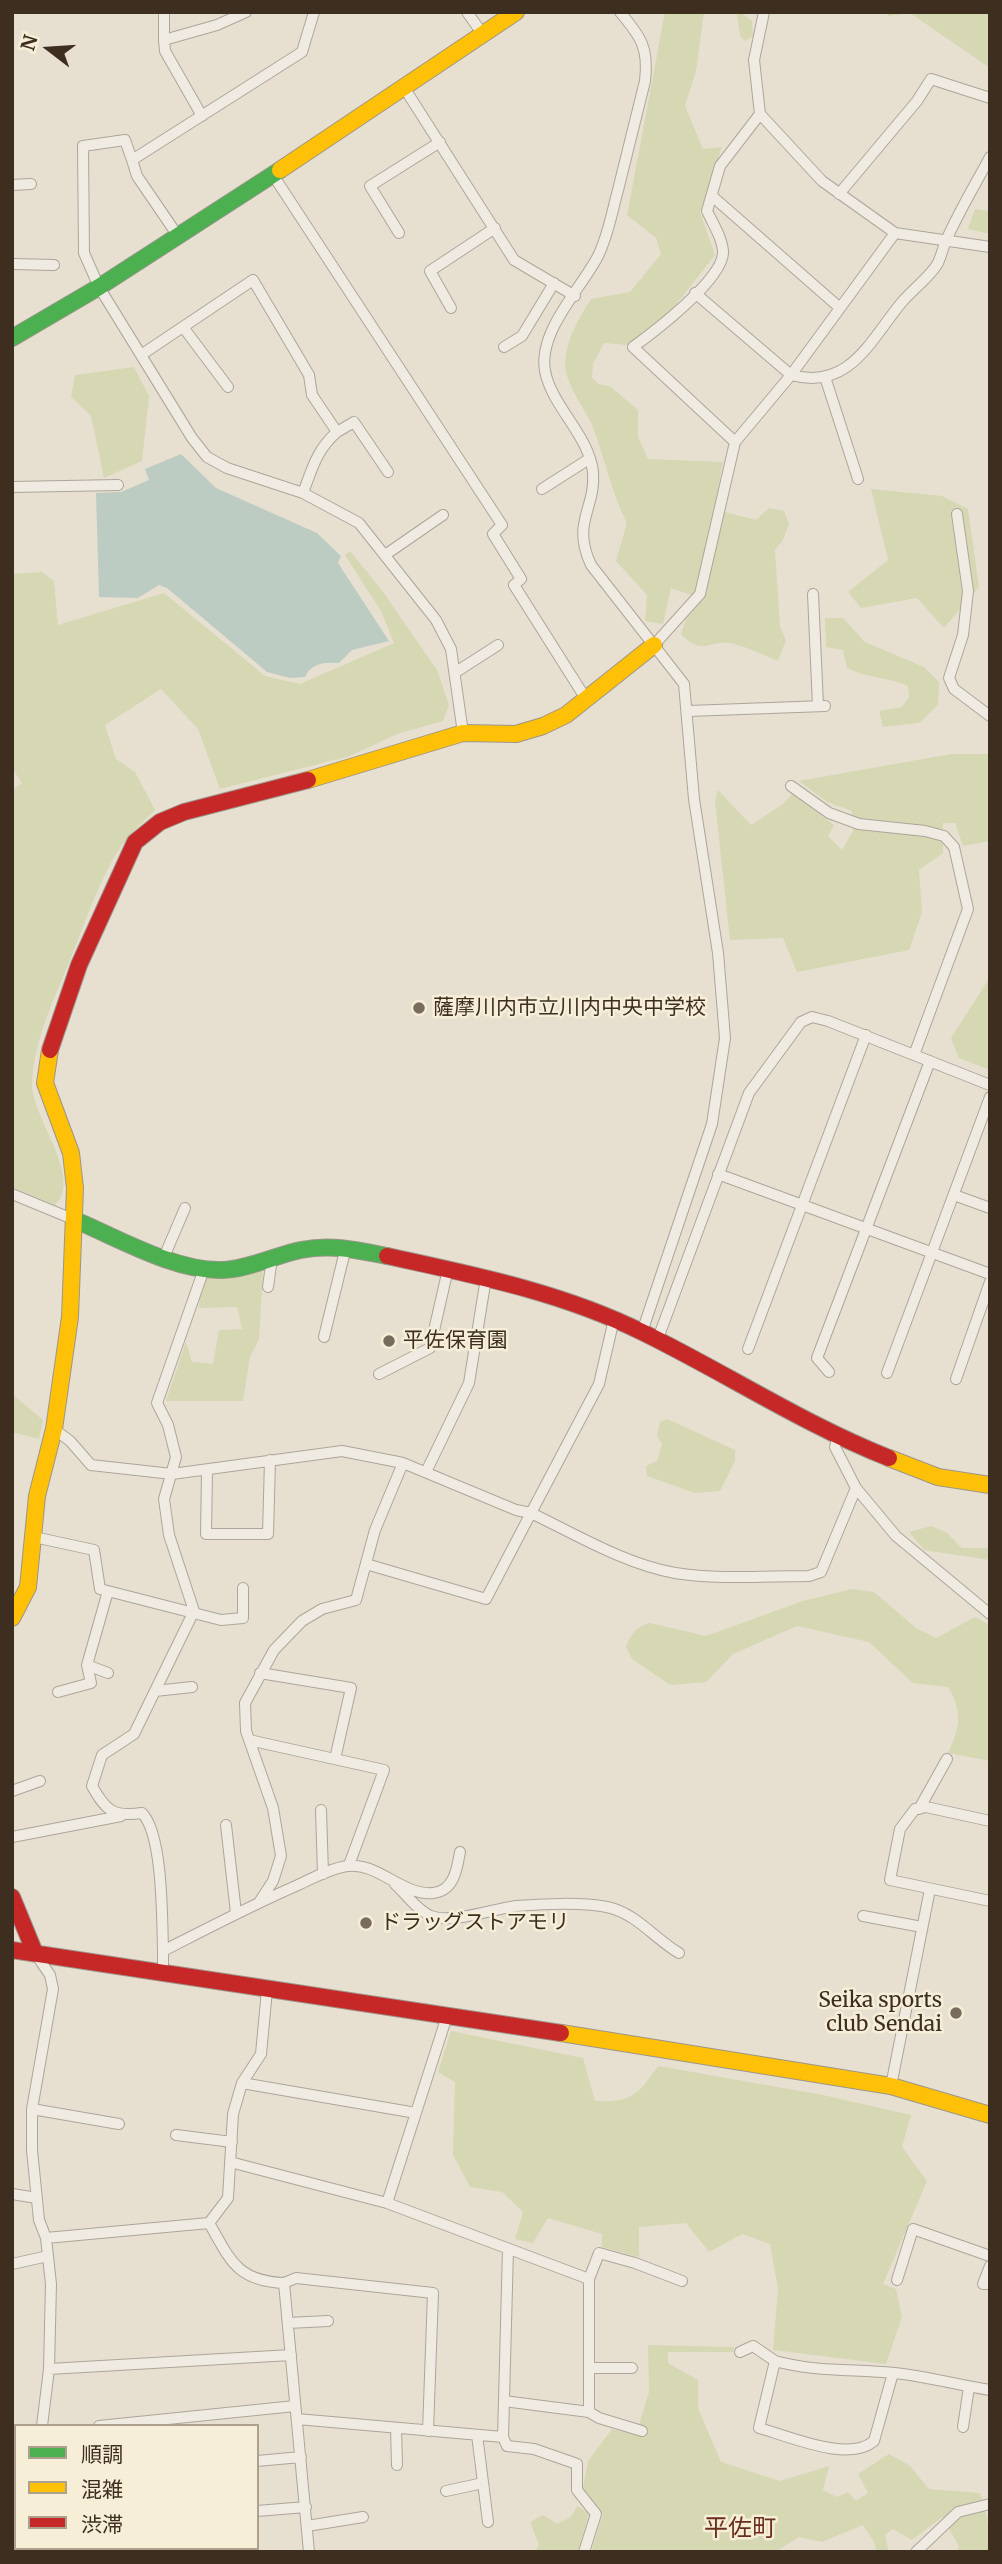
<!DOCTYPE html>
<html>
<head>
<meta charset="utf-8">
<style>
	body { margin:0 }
	#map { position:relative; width:1002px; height:2564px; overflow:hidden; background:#e7e0d1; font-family:Merriweather,"Noto Sans JP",serif }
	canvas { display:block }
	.frame { position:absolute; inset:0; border:14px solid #3d2e20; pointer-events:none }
	.legend { position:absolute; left:14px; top:2424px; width:245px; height:126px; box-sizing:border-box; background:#f7eed8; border:2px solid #ada18e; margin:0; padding:9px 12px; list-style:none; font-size:21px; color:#3d2e20 }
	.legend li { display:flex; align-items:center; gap:14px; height:35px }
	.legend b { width:35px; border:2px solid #ada18e }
	.north { position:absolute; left:14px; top:14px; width:70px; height:70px; -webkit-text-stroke:5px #f7eed8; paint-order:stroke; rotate:287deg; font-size:19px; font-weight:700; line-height:28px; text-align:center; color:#3d2e20 }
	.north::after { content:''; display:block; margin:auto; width:24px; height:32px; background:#3d2e20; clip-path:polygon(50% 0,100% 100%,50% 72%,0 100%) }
</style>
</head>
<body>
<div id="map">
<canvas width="1002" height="2564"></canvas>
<div class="frame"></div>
<ul class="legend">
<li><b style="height:9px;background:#4caf50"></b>順調</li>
<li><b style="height:9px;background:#ffc107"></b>混雑</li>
<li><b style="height:9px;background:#c62828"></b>渋滞</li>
</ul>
<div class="north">N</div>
</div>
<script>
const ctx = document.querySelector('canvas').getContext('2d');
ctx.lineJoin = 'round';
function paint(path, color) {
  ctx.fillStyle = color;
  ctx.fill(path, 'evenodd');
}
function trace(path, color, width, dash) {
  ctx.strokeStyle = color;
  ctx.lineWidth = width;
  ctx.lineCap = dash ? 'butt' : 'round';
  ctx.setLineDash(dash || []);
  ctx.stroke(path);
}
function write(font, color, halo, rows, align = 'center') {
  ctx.font = font + ' Merriweather,"Noto Sans JP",serif';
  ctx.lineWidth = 5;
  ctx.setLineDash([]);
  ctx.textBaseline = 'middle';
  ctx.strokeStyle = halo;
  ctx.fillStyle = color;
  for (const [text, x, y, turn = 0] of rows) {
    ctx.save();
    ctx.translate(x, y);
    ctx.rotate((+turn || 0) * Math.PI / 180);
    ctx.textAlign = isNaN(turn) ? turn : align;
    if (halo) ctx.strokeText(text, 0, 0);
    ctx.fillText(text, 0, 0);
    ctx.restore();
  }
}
const green = new Path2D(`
	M665 12H704L696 71 685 106 703 149 722 147 700 212 715 255 670 312 628 345 604 343 593 364 592 378 599 384 611 387 638 410V437L648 459 723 462 714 509 756 520 769 508 784 511 789 524 783 540 775 550 780 627 786 640 778 661C763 655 747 647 731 643 712 639 702 657 681 634L686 619 703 599 671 588 663 624 645 621 647 595 616 561 627 523C611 492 605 458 592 425 585 409 572 393 567 376 560 350 577 321 591 299L630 292 661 254 656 238 627 215Z
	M728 12H741L752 21 753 36 745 41 740 36 737 14Z
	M888 12H990V68L910 13 888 16Z
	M975 209 990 211V234L968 229Z
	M134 367 149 396 142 461 104 478 91 416 71 397 75 375Z
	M871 489 942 496 968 509 979 587 944 628 917 598 861 608 848 592 888 560Z
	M350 551 381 589 437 670 449 705 443 721 397 734 350 756 220 789 198 729 161 689 105 725 116 759 135 772 155 810C144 821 131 832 122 845 100 877 88 916 73 952 57 994 33 1039 32 1085 32 1117 84 1179 55 1205L12 1187V790L22 783 12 768V574L42 572 54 581 58 625 164 593 265 676 300 684 394 643 381 611 345 555Z
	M825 618H843L865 642 924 667 939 682 938 705 919 723 883 727 879 711 902 707 909 697 908 686C888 677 866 678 847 668L843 650 826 647Z
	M951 754H990V841L963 846 955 823H943V853L919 870 922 913 909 950 797 972 783 938 730 940 715 801 718 790 751 825 783 804 792 794 834 825 828 836 842 850 853 831 852 811 827 802 799 781Z
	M990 977V1070L959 1058 951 1038Z
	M263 1270 259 1339 250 1357 243 1401H166L186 1342 192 1362 213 1364 219 1330 242 1329 237 1307 199 1308 200 1290 210 1274 228 1279Z
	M12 1394 43 1420 39 1439 12 1432Z
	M667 1419 735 1450V1461L720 1491 695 1493 647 1476 646 1466 657 1461 662 1444 657 1435 660 1422Z
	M931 1526 946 1532 962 1548H990V1560L924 1550 909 1532Z
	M852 1589 874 1592 916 1628 936 1638 975 1617 990 1625V1761L948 1753C960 1728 963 1712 948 1687L913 1683 869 1642 797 1626 733 1654 706 1682 670 1685 632 1659 626 1647C631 1634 636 1626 650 1623L706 1636 803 1601Z
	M451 2031 583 2058 595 2101C631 2103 638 2095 658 2066L823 2095 911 2115 902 2147 927 2181 883 2284 896 2289 902 2317 886 2364 773 2350 778 2289 770 2244 742 2234 709 2252 686 2223 639 2227V2257L602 2247V2234L548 2218 533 2243 515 2239 523 2212 502 2192 470 2187 453 2155 455 2082 438 2072Z
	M648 2345 734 2347 733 2352H668V2363L698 2380V2408L721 2462 780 2481 829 2466 823 2490 837 2497 848 2492 856 2501 868 2493 858 2474 889 2454 910 2466 929 2489 980 2493 987 2517 990 2552H957L959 2546 942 2517 912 2540 893 2529 885 2535 889 2552H877L874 2542 863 2525 822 2542 799 2537 775 2552H591L603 2514 583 2488 588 2461 612 2429 636 2435 649 2392Z
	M577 2506 589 2513 578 2552H535L539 2545 530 2522 543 2515 557 2524 571 2517Z`);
const water = new Path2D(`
	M181 454 216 488 317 533 341 556 338 563 389 641 352 650 339 663C325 662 311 663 305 677L290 678 267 672 167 588 159 585 138 598 99 597 96 493 121 492 149 480 145 469Z`);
const street = new Path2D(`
	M164 12V40
	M467 12 484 36
	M620 12C641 37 649 48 645 81 636 118 627 154 618 190 612 212 608 236 598 256 581 289 538 331 545 371 552 407 589 435 593 472 596 509 571 522 591 565L684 684 694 799 718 953 725 1038 712 1124 642 1332
	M764 12 754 60 760 114 822 181 895 233 990 247
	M405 89 514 260 575 296
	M202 116 165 51 164 40 217 25 246 12
	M132 160 125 140 83 146 84 253 99 287 192 438 207 457 227 468 303 493 359 523 436 620 451 649 463 733
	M273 175 502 525 493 534 521 579 514 585 586 699
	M12 185 31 184
	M839 194 917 101 931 79 990 98
	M712 196 840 308
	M399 233 370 186 440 142
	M178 236 137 176 132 160 302 52 314 12
	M12 264 54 265
	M695 293 791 375C850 391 871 339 902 302 913 289 930 277 938 263 941 256 943 249 945 243 958 213 975 185 990 157
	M451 308 430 271 495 228
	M183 327 228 387
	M504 347 522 336 554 283
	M141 355 253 280 309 375 312 395 337 432 354 422 388 472
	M825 377 858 479
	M735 442 633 347C654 332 722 280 723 253 723 239 713 224 707 211L720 166 760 114
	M12 487 118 485
	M542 489 589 459
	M303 493C312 469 317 449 337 432
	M957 514 968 591 963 635 949 678 954 689 990 716
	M385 555 443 515
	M813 594 818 706
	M654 645 700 594 735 442 791 375 895 233
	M456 672 498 645
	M688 711 825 706
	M791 786 829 813 859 824 925 831 944 836 954 847 968 909 914 1055
	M718 1174 990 1274
	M12 1194 75 1220
	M954 1195 990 1208
	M164 1257 185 1208
	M268 1287 272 1258
	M324 1337 346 1247
	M657 1341 749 1093 801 1022 812 1017 828 1021 990 1085
	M748 1349 866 1035
	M829 1372 817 1358 930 1061
	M887 1373 990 1097
	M379 1374 430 1348 448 1269
	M956 1379 990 1282
	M54 1429 70 1441 91 1465 172 1474 342 1451 403 1463 516 1510 531 1513 599 1384 614 1319
	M838 1434 835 1447 856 1488 896 1536 990 1614
	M207 1471 206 1534H268L270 1460
	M426 1472 469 1383 486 1278
	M34 1537 94 1550 100 1589 221 1620 243 1618V1588
	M366 1564 486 1599 531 1513C577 1535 625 1564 675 1573 719 1580 764 1576 809 1576L821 1572 856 1488
	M87 1665 108 1673
	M260 1673 351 1688 335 1759
	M155 1691 192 1687
	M58 1692 91 1683 87 1665 108 1591
	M249 1740 384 1770 349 1865
	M12 1791 40 1781
	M919 1809 947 1759
	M321 1810 323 1874
	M990 1821 926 1807 915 1809 900 1829 890 1880 990 1901
	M226 1825 236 1913
	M12 1837 121 1816
	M395 1884C406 1894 418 1911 431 1916 452 1924 493 1909 516 1906 545 1904 579 1902 607 1907 636 1913 655 1939 679 1953
	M260 1901 273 1881 281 1856 273 1808 246 1731 245 1703 274 1650 302 1621 322 1609 356 1600 375 1530 403 1463
	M863 1916 922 1927
	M163 1951C162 1919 163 1834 142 1813 113 1817 106 1811 92 1786L102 1755 134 1734 194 1611 169 1535 164 1499 176 1457 168 1425 157 1403 204 1269
	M35 1953 50 1975 53 1989 32 2109V2150L39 2220 46 2238 51 2284 49 2369 42 2426
	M163 1974V1951C208 1928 252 1905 298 1885 313 1878 331 1868 348 1866 377 1862 403 1896 433 1893 454 1891 457 1869 460 1852
	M242 2083 416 2113
	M891 2086 930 1889
	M32 2109 119 2124
	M176 2135 232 2142
	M230 2162 387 2203 589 2279V2412L504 2401
	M12 2194 37 2198
	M387 2203 447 2016
	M209 2223C230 2259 236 2281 284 2283L309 2552
	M46 2238 209 2223 228 2198 233 2114 242 2083 261 2054 267 1990
	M508 2249 503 2437 507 2446 534 2449 577 2464V2490L596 2514 584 2552
	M12 2264 48 2256
	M990 2266 983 2284H990
	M589 2279 599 2253 635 2263 682 2281
	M897 2280 913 2229 990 2256
	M284 2283 296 2278 433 2293 428 2431
	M288 2323 328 2321
	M740 2352 753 2346 775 2361
	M589 2368H632
	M49 2369 291 2355
	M893 2373 874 2441C849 2463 789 2436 759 2428L775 2361C814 2372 854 2369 894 2373 926 2376 957 2385 990 2390
	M589 2412 599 2418 642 2431
	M297 2419 503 2437
	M99 2426 295 2406
	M963 2427 969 2387
	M396 2428 397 2465
	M477 2435 488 2522
	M257 2461 301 2457
	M446 2491 483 2483
	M257 2511 306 2507
	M12 2514H16
	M307 2526 363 2517
	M69 2548 70 2552
	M244 2548V2552
	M916 2552 958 2512 990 2504`);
const fast = new Path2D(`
	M12 338 99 287 280 170
	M75 1220C118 1238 176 1272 223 1270 249 1269 276 1255 301 1250 332 1244 357 1250 387 1256`);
const slow = new Path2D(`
	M280 170 516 12
	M308 780 463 733 516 734 543 726 566 715 654 645
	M889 1458 938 1477 990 1485
	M12 1618 28 1587 37 1496 54 1429 70 1317 75 1188 71 1153 45 1083 50 1050
	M561 2033 891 2086 990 2115`);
const jam = new Path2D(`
	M50 1050 79 965 135 842 160 822 184 812 308 780
	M387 1256C474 1275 561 1292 642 1332 724 1372 803 1424 889 1458
	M12 1897 35 1953
	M12 1950 561 2033`);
const markers = [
	[419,1008,7,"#786c5e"],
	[389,1341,7,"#786c5e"],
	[366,1923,7,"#786c5e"],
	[956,2013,7,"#786c5e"]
];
const poiNames = [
	["薩摩川内市立川内中央中学校",433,1008],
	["平佐保育園",403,1341],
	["ドラッグストアモリ",380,1923],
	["Seika sports",942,2001,"right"],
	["club Sendai",942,2025,"right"]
];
const quarterNames = [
	["平佐町",740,2529]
];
paint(green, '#d6d7b3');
paint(water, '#bcccc2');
trace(street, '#ada599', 12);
trace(fast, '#9c958a', 18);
trace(slow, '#9c958a', 18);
trace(jam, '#9c958a', 18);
trace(street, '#efebe3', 10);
trace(fast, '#4caf50', 16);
trace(slow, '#ffc107', 16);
trace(jam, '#c62828', 16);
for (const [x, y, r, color] of markers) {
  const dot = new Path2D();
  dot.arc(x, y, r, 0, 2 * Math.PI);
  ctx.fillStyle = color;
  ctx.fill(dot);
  trace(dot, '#f7eed8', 2.5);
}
write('21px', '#3d2e20', '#f7eed8', poiNames, 'left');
write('24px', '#6b2e1e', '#f7eed8', quarterNames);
</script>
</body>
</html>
